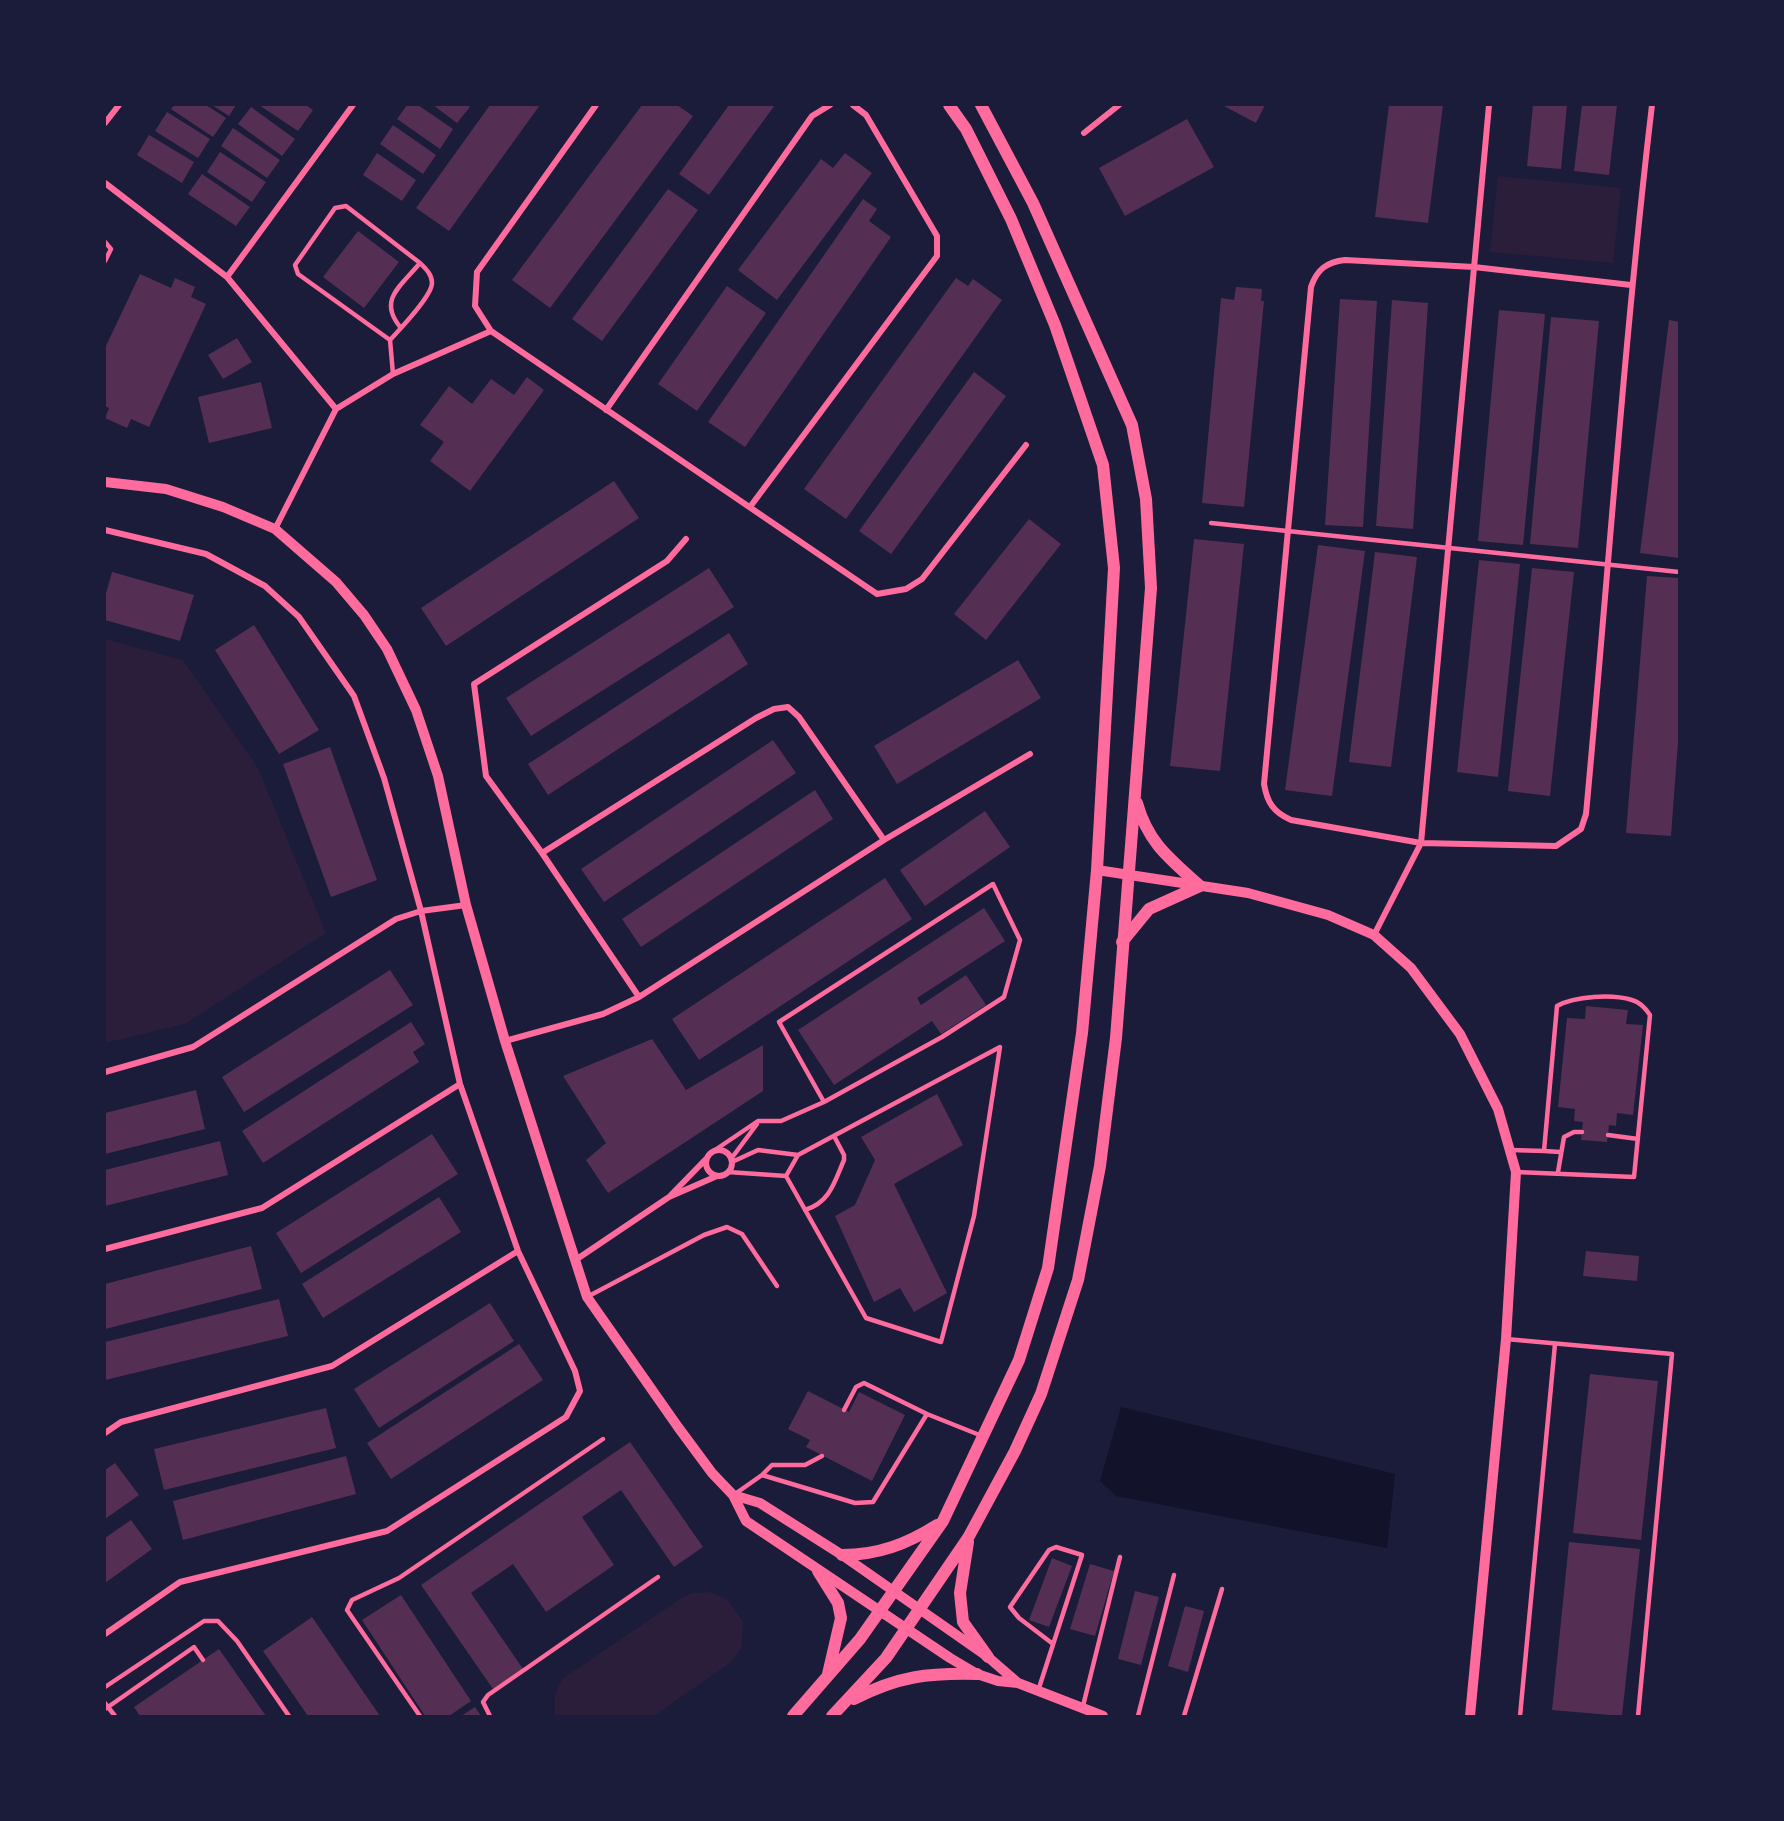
<!DOCTYPE html>
<html>
<head>
<meta charset="utf-8">
<style>
	body { margin:0 }
	#map { position:relative; width:1784px; height:1821px; overflow:hidden; background:#1b1b3a; font-family:"Archivo Narrow",sans-serif }
	canvas { display:block }
	.frame { position:absolute; inset:0; border:106px solid #1b1b3a; pointer-events:none }
</style>
</head>
<body>
<div id="map">
<canvas width="1784" height="1821"></canvas>
<div class="frame"></div>
</div>
<script>
const ctx = document.querySelector('canvas').getContext('2d');
ctx.lineJoin = 'round';
function paint(path, color) {
  ctx.fillStyle = color;
  ctx.fill(path, 'evenodd');
}
function trace(path, color, width, dash) {
  ctx.strokeStyle = color;
  ctx.lineWidth = width;
  ctx.lineCap = dash ? 'butt' : 'round';
  ctx.setLineDash(dash || []);
  ctx.stroke(path);
}
const green = new Path2D(`
	M1498 176 1621 188 1613 263 1490 252Z
	M105 639 183 660 258 768 326 933 185 1024 105 1043Z
	M710 1592 727 1599 743 1622 741 1649 730 1663 654 1716H555V1695L562 1679 683 1597 692 1593Z`);
const water = new Path2D(`
	M1121 1407 1395 1474 1387 1548 1116 1496 1100 1481Z`);
const building = new Path2D(`
	M174 105H206L226 118 213 137 171 109Z
	M212 105H236L229 116Z
	M259 105H306L313 110 298 131Z
	M407 105H418L453 129 440 149 397 119Z
	M433 105H468L470 107 457 123Z
	M490 105H540L449 231 416 208Z
	M642 105H677L693 116 550 308 512 280Z
	M729 105H775L709 195 679 174Z
	M1222 105H1265L1256 123Z
	M1389 105H1443L1428 223 1375 217Z
	M1533 105H1567L1561 169 1527 166Z
	M1582 105H1617L1609 175 1574 171Z
	M251 107 295 139 282 156 238 124Z
	M167 112 210 139 198 158 155 131Z
	M1187 119 1214 167 1125 216 1099 168Z
	M393 125 436 155 423 174 380 144Z
	M233 128 280 160 267 178 221 146Z
	M149 135 194 162 182 183 137 155Z
	M220 152 266 182 252 202 207 172Z
	M377 153 416 180 402 201 363 175Z
	M845 153 872 173 777 300 738 270 821 159 833 168Z
	M202 174 250 207 236 226 188 194Z
	M668 189 698 210 602 341 572 319Z
	M863 199 877 209 869 221 891 237 745 447 708 422Z
	M358 231 399 262 364 308 323 277Z
	M140 274 171 288 175 278 195 287 191 297 206 304 149 427 131 419 127 428 105 418 109 408 105 406V348Z
	M956 278 968 286 973 279 1002 300 846 519 804 489Z
	M727 286 766 313 697 411 658 384Z
	M1236 287 1262 289 1261 301H1264L1244 507 1202 503 1221 298 1234 300Z
	M1340 299 1377 301 1363 527 1325 525Z
	M1392 300 1428 303 1413 529 1376 526Z
	M1499 310 1545 314 1523 545 1478 541Z
	M1551 317 1599 321 1578 548 1530 544Z
	M1669 320 1679 322V558L1640 553Z
	M237 338 252 362 223 379 208 355Z
	M974 372 1006 396 891 554 859 531Z
	M527 377 544 390 470 491 430 461 444 442 420 425 449 386 472 404 491 379 514 395Z
	M261 382 272 428 209 443 198 397Z
	M614 481 639 518 446 646 421 608Z
	M1029 519 1061 544 986 640 954 614Z
	M1194 539 1244 544 1220 771 1170 766Z
	M1318 545 1365 551 1332 796 1285 790Z
	M1375 552 1417 557 1391 767 1349 762Z
	M1479 560 1520 564 1498 777 1457 772Z
	M709 568 734 607 531 736 506 698Z
	M1532 568 1574 572 1550 796 1508 791Z
	M112 572 194 595 180 641 105 620V597Z
	M1647 576 1679 578V728L1671 836 1626 833Z
	M254 625 319 730 279 754 215 650Z
	M729 633 748 664 548 795 528 764Z
	M1018 660 1041 698 897 784 874 746Z
	M773 740 796 773 604 902 581 869Z
	M330 747 377 880 331 897 283 764Z
	M815 790 833 819 641 947 622 919Z
	M985 811 1010 847 925 906 900 870Z
	M885 878 912 919 699 1060 672 1019Z
	M984 908 1005 941 917 998 921 1005 966 975 986 1005 941 1034 932 1021 834 1085 798 1030Z
	M390 970 413 1005 244 1112 222 1077Z
	M1586 1006 1628 1010 1626 1024 1643 1025 1633 1115 1617 1113 1616 1126 1609 1125 1607 1142 1581 1140 1583 1122 1574 1121 1575 1109 1558 1107 1567 1018 1585 1019Z
	M411 1022 425 1044 413 1052 419 1062 263 1163 242 1131Z
	M652 1039 686 1090 763 1045V1091L608 1193 586 1160 606 1143 563 1076Z
	M196 1090 205 1129 105 1154V1113Z
	M937 1094 963 1145 894 1184 947 1293 914 1312 900 1288 874 1302 835 1216 855 1205 875 1160 861 1137Z
	M432 1134 458 1174 301 1273 276 1233Z
	M220 1141 228 1175 105 1206V1170Z
	M439 1197 461 1232 323 1318 302 1284Z
	M251 1246 262 1289 105 1329V1284Z
	M1586 1251 1639 1256 1637 1281 1583 1276Z
	M279 1299 288 1336 105 1380V1342Z
	M490 1303 514 1341 379 1428 354 1389Z
	M519 1344 543 1380 391 1479 367 1443Z
	M1590 1374 1658 1381 1641 1540 1573 1533Z
	M808 1391 849 1412 859 1392 905 1415 872 1481 806 1447 810 1440 788 1429Z
	M326 1408 336 1448 164 1490 154 1449Z
	M630 1442 703 1547 674 1567 621 1490 582 1517 614 1565 546 1612 513 1564 471 1593 523 1669 493 1689 421 1585Z
	M346 1456 356 1494 183 1540 173 1501Z
	M115 1463 139 1495 105 1519V1470Z
	M131 1520 152 1549 105 1583V1538Z
	M1569 1542 1640 1549 1622 1716 1552 1710Z
	M1052 1558 1072 1566 1049 1627 1029 1620Z
	M1090 1564 1114 1571 1095 1636 1070 1629Z
	M1135 1591 1159 1597 1141 1665 1118 1659Z
	M401 1595 471 1701 449 1716H425L362 1620Z
	M1185 1606 1204 1611 1188 1672 1168 1666Z
	M312 1617 380 1716H308L263 1651Z
	M219 1649 266 1716H140L134 1707Z
	M475 1707 481 1716H461Z`);
const service = new Path2D(`
	M105 242 111 249 105 261
	M401 328C377 300 401 286 420 263
	M390 340 298 274 295 265 335 208 346 206 420 263C425 268 432 274 432 283 432 296 400 329 390 340L393 374
	M1211 523 1679 572
	M1000 1047 974 1216 941 1342 866 1318 786 1176 798 1155Z
	M1608 1135 1638 1139
	M715 1150 758 1121H781L824 1102 942 1037 1004 997 1020 940 993 884 779 1022 824 1102
	M1511 1150 1544 1151 1557 1006C1575 996 1612 994 1632 1000 1640 1002 1646 1009 1650 1015L1634 1177 1516 1172
	M1544 1151 1560 1152
	M731 1159 757 1124
	M732 1162 758 1150 798 1155
	M728 1172 786 1176
	M1558 1172 1564 1137 1574 1132H1582
	M805 1210C830 1202 834 1183 844 1160V1155L834 1136
	M587 1297 704 1235 727 1227 742 1234 777 1286
	M1506 1339 1672 1354 1638 1716
	M844 1410 856 1387 864 1383 927 1414
	M762 1475 772 1465H805L822 1456
	M735 1494 762 1475 855 1503 873 1502 927 1414 982 1436
	M105 1687 204 1621H218L237 1641 289 1716
	M1038 1691 1082 1555 1056 1547 1049 1550 1010 1607 1019 1618 1053 1644
	M105 1703 108 1707 194 1647 203 1660
	M1083 1706 1120 1557
	M105 1709 108 1707 115 1716
	M420 1716 347 1610 352 1600 399 1578 603 1439
	M490 1716 483 1702 488 1695 658 1577
	M1138 1716 1174 1575
	M1184 1716 1222 1589
	M1520 1716 1555 1344`);
const minor = new Path2D(`
	M596 105 477 272 475 306 491 331 877 594 906 589 922 579 1026 445
	M105 123 119 105
	M1084 133 1119 105
	M105 183 227 277 336 409
	M227 277 353 105
	M1631 285 1474 267 1345 260C1327 262 1317 269 1311 287L1264 784C1267 802 1273 812 1291 820L1421 843 1556 846 1581 829 1586 814C1608 578 1624 341 1652 105
	M606 410 812 116 830 105
	M750 507 937 256V236L866 115 853 105
	M275 529 336 409 393 374 491 331
	M105 530 206 554 265 586 299 617 354 696 384 778 421 911 460 1084 518 1251 575 1371 580 1391 566 1417 387 1531 180 1582 105 1634
	M542 853 756 718 774 709 788 707 799 717 884 840
	M1374 935 1421 843 1489 105
	M639 997 542 853 486 776 474 684 667 561 686 539
	M505 1041 603 1014 639 997 884 840 1030 754
	M105 1072 193 1047 396 919 421 911 466 905
	M706 1163a13 13 0 1 1 26 0a13 13 0 1 1-26 0Z
	M671 1195 706 1159
	M105 1249 262 1208 460 1084
	M577 1259 669 1197 717 1176
	M105 1433 121 1422 332 1366 518 1251`);
const tertiary = new Path2D(`
	M105 482 166 489 223 507 275 529 336 582 364 615 387 649 416 710 438 776 466 905 505 1041 587 1297 678 1427 712 1473 733 1495 760 1503 842 1555 988 1657 1018 1683
	M1097 870 1248 893 1328 915 1374 935 1411 968 1460 1034 1498 1109 1516 1172 1506 1339 1470 1716
	M733 1495 746 1521 950 1658 977 1674 998 1681 1018 1683 1103 1716`);
const secondary = new Path2D(`
	M1122 942 1149 909 1200 886C1170 859 1148 843 1137 803
	M968 1542 960 1593 963 1622 988 1657
	M842 1555C878 1555 907 1544 937 1525
	M818 1571 838 1603 841 1618 828 1674
	M854 1699C898 1676 928 1673 977 1674
	M793 1716 860 1639 943 1521 1019 1360 1048 1268 1082 1033 1097 870 1114 568 1103 465 1055 325 1011 219 966 129 949 105
	M832 1716 886 1658 968 1538 1015 1451 1041 1394 1078 1280 1100 1166 1116 1038 1151 588 1146 499 1132 425 1033 203 981 105`);
paint(green, '#2a1e3b');
paint(water, '#12122b');
paint(building, '#542f53');
trace(service, '#ff6b9d', 4.5);
trace(minor, '#ff6b9d', 6);
trace(tertiary, '#ff6b9d', 10);
trace(secondary, '#ff6b9d', 12);
</script>
</body>
</html>
